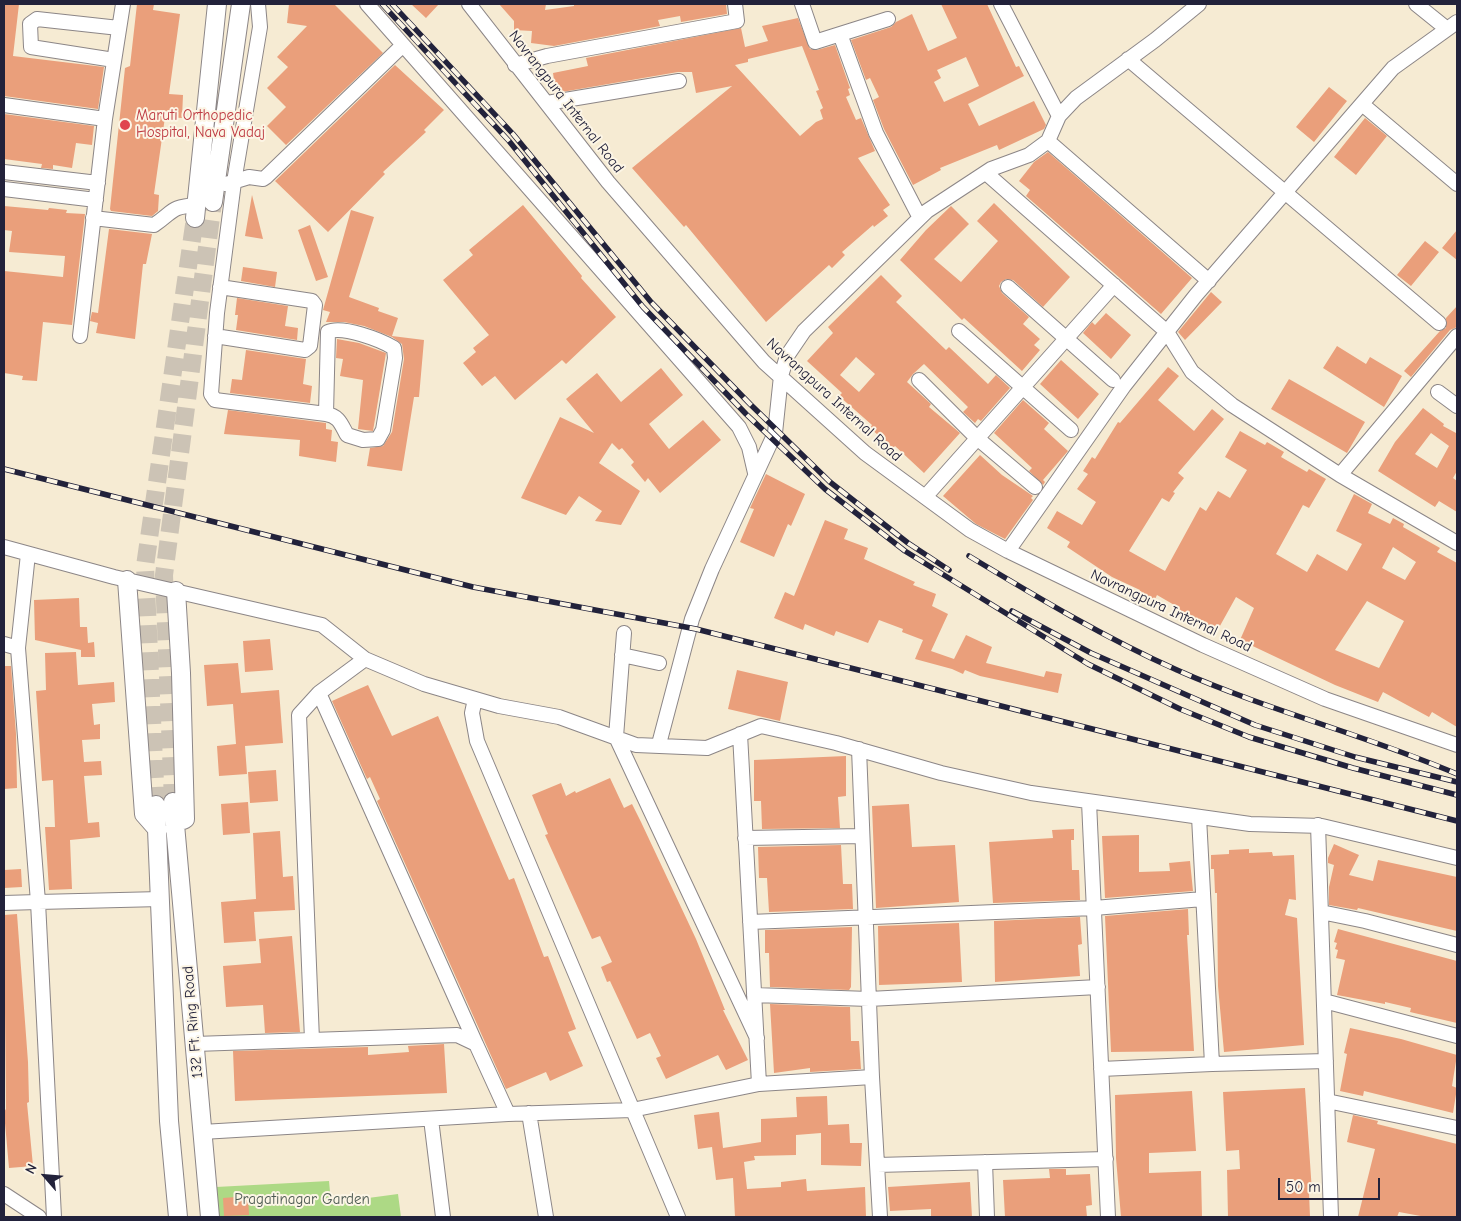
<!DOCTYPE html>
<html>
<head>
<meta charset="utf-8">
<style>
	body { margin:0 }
	#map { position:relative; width:1461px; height:1221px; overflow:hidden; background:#f6ebd3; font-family:"Comic Neue",sans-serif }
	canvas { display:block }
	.frame { position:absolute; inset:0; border:5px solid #22223b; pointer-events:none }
	.north { position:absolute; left:20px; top:1151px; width:50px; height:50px; -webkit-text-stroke:4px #fcf5e5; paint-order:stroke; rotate:297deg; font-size:14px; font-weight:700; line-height:20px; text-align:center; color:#22223b }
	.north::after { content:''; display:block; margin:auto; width:18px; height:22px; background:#22223b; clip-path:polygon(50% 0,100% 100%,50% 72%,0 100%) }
	.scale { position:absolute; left:1278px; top:1178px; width:102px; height:22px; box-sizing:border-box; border:2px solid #22223b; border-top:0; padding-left:6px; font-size:15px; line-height:18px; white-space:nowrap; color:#22223b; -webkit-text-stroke:4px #fcf5e5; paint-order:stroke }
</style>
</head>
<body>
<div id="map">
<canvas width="1461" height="1221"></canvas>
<div class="frame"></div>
<div class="north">N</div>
<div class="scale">50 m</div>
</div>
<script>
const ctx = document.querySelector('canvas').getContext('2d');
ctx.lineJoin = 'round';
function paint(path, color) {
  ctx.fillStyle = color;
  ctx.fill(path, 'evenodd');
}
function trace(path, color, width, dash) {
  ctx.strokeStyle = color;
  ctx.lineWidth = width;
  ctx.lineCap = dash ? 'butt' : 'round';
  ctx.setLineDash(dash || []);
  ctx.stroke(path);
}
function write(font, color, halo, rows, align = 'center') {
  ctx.font = font + ' "Comic Neue",sans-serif';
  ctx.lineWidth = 4;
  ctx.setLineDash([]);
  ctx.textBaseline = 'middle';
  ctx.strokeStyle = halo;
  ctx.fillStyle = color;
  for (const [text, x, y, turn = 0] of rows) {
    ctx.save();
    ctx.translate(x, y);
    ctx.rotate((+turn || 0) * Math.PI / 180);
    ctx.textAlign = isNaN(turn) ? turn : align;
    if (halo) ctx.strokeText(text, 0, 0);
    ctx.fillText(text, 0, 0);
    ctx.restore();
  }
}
const green = new Path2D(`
	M329 1181 331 1203 398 1194 401 1217H219L216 1187Z`);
const building = new Path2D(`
	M4 4H19L13 56 104 67 98 109 4 96Z
	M137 4H154L153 10 180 14 169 94 183 95 182 118 165 117 154 194 159 195 158 211 152 216 111 211 110 209 125 68 130 66Z
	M289 4H334L383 53 286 145 267 126 286 107 267 88 288 67 277 57 307 26 287 23Z
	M411 4H439L426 18Z
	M499 4H546L545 10 574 6V4H726L727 14 681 22 680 16 658 20 660 26 554 46 531 43 532 31 514 30V21Z
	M941 4H987L1016 67 1019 66 1024 76 968 104 979 126 1034 101 1046 125 1044 129 999 150 997 145 940 168 941 170 913 185 884 129 873 100 879 97 870 78 866 80 851 40 891 27 896 22 912 14 928 51 957 38ZM966 57 979 86 944 102 934 82 941 78 937 70Z
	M798 18 810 49 817 50 835 45 850 88 848 89 850 95 846 97 856 120 861 118 875 151 858 158 890 205 883 210 888 216 874 227 873 225 842 252 845 255 832 268 829 265 766 322 686 225 684 227 632 168 732 86 696 93 692 72H678L556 93 553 73 588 66 586 58 741 28 745 47 768 41 762 26ZM802 46 819 90 816 91 823 108 820 110 823 119 816 122 800 136 735 65 748 62V59Z
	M395 65 444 110 424 130 426 132 383 172 385 174 328 232 275 181Z
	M1329 87 1347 101 1314 142 1296 127Z
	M4 114 94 126 92 145 76 143 72 168 53 165V169L41 168 42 164 4 159Z
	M1365 118 1387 136 1356 175 1334 157Z
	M1048 152 1192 278 1161 314 1026 196 1030 190 1019 181 1034 162Z
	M252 195 263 239 245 236Z
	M994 203 1070 277 1043 307 1013 280 1006 279 1001 282 999 286 1002 293 1029 317 1023 324 1040 339 1034 345 1040 350 1022 371 964 318 962 320 900 260 926 230 951 206 969 224 934 259 961 282 998 241 977 221Z
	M523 205 582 276 581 278 616 317 566 364 562 360 515 400 495 376 482 386 463 363 476 352 473 348 489 335 443 280 473 255 469 250Z
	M4 206 48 210 49 208 67 210 66 213 85 214 72 325 43 322 37 381 22 380 23 376 4 373V271L63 277 65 256 9 252 12 231 4 230Z
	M351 210 374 217 349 297 379 308 378 311 398 318 392 336 424 340 419 397H414L402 471 367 466 370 448 383 446 392 432 404 359 402 344 392 337 364 326 344 322H326L330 312 323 310Z
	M310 225 328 277 316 281 298 230Z
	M109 229 152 234 146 264H143L135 339 96 333 98 323 90 321 92 312 98 313Z
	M1457 230V260L1442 248Z
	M1425 241 1439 252 1411 286 1397 275Z
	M243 267 277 272 275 287 241 281Z
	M881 275 902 296 896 302 946 350 949 347 988 384 996 375 1010 388 981 421 978 419 975 423 963 412 968 407 924 364 913 374 907 382 931 404 929 407 960 433 924 473 895 446 893 448 870 428 872 425 839 396 842 393 807 361 833 333 828 327ZM856 357 875 374 859 392 840 375Z
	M1211 292 1222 302 1185 340 1178 332Z
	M237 298 288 306 285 326 298 328 297 340 236 330 238 315H235Z
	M1457 306V327L1450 330 1411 377 1404 371 1440 331 1446 328V318Z
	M1106 313 1131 335 1111 359 1083 333 1092 322 1095 325Z
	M337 339 359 343 386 353 373 431 358 429 363 380 340 376 343 359 336 358Z
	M1337 346 1366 364 1370 357 1402 376 1384 407 1323 368Z
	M246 350 306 359 303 384 312 386 310 403 230 393 232 379 242 380Z
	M1061 360 1099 394 1078 419 1040 384Z
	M1168 367 1179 376 1158 400 1194 431 1212 409 1224 419 1178 473 1184 478 1173 492 1175 493 1169 502 1162 498 1129 551 1165 571 1200 507 1206 511 1218 491 1230 498 1247 470 1225 457 1240 431 1265 445 1267 442 1284 452 1281 457 1307 472 1309 469 1326 479 1309 508 1303 505 1276 554 1307 572 1317 554 1347 571 1362 544 1336 531 1354 494 1372 504 1368 513 1390 524 1393 518 1404 524 1403 527 1440 548 1437 552 1457 563V727L1432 712 1429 717 1383 692 1378 702 1335 685 1240 640 1254 608 1236 597 1216 633 1175 609 1176 606 1157 595 1154 601 1138 593 1140 590 1112 577 1067 547 1070 542 1047 528 1057 511 1082 525 1096 502 1077 489 1088 474 1083 471 1092 457 1095 459 1118 422 1120 423ZM1393 547 1416 562 1405 580 1382 568ZM1367 601 1404 621 1379 668 1335 650Z
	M661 368 683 395 649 424 669 449 703 420 721 440 660 493 648 478 645 482 631 465 634 462 622 448 619 450 612 443 599 463 640 491 621 525 595 521 602 511 579 496 566 515 521 498 560 417 594 433 566 399 597 373 621 402Z
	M1289 379 1365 422 1347 453 1271 409Z
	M1023 400 1049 423 1044 429 1068 451 1043 480 1045 482 1043 485 1029 471 1032 468 994 433Z
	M1423 408 1444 424 1443 426 1456 433 1457 430V471L1453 478 1457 481V512L1439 501 1435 507 1378 471 1395 442ZM1431 433 1449 446 1437 468 1415 454Z
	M228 410 326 423V429L332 430 331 441 338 442 336 462 299 456 300 440 224 434Z
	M980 455 1002 475 1033 496 1031 498 1033 500 1005 539 976 524 943 496Z
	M766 474 805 494 791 526 788 524 774 557 740 542 754 509 750 508Z
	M825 520 848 529 844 539 868 548 864 559 915 582 913 585 936 594 932 606 948 614 931 651 954 659 966 635 992 647 986 663 1044 677 1046 671 1062 674 1058 693 980 676 965 670 963 674 952 669 915 659 923 640 902 632 903 629 879 620 868 643 836 631 834 636 805 624 803 630 774 618 785 592 794 596Z
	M79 598 80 627H87L88 643 94 642 95 657H81V650L35 640 34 600Z
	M270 639 273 670 245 672 243 641Z
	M76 652 78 685 114 682 115 702 92 704 94 725 100 724V739L82 740 84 762 101 761 102 775 84 776 88 823 99 822 100 837 70 840 72 889 49 890 45 827H55L53 780 42 781 36 691 46 690 45 653Z
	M238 663 241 693 279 690 283 743 245 746 247 774 219 776 217 746 236 744 233 704 207 706 204 665Z
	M4 666H11L16 734 17 788 4 789Z
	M737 670 788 682 780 721 728 709Z
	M368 685 392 736 438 716 509 880 514 878 544 957 548 956 576 1029 568 1032 583 1066 550 1081 546 1072 506 1089 377 801 380 799 370 777 367 779 332 701Z
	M846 756V796L838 797 840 828 762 829 761 801H754V760Z
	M276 770 278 801 250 803 248 772Z
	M610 778 624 808 632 804 641 822 696 939 725 1010H723L748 1060 726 1070 718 1055 666 1079 656 1058 661 1056 650 1033 637 1039 610 981 607 982 601 967 612 962 600 936 592 939 545 835 548 834 532 795 561 783 566 796 575 791 576 793Z
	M248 802 250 833 223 835 221 804Z
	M909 804 912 847 955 845 959 902 876 908 872 806Z
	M1074 829V840H1071L1072 870H1079L1080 900 993 903 989 842 1053 838 1052 830Z
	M280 831 283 877 293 876 295 910 254 912 256 941 224 943 221 902 256 899 253 833Z
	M1139 835V872L1170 871 1169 863 1190 861 1193 891 1105 898 1102 836Z
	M1334 844 1359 855 1349 875 1373 881 1378 860 1457 877V931L1358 908 1357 910 1329 905V887L1334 865 1328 863V858Z
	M841 845 843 884H852L853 909 769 912 767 878H759L758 847Z
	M1249 849V853L1272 852 1273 856 1294 855 1296 900 1289 899 1285 915 1297 918 1304 1045 1224 1052 1218 986 1217 893H1215L1214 869H1211V855L1229 854V850Z
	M21 869 22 887 4 888V870Z
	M1188 909 1189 935H1187L1194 1051 1111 1052 1105 916Z
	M17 914 28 1062 29 1102 27 1103 33 1166 9 1168 4 1112 6 1109 4 915Z
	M1080 917 1082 944 1078 945 1080 976 995 982 994 921Z
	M959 923 962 982 879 985 878 926Z
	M852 927 851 987 849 990 770 987 769 953H765V930Z
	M1338 929 1457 961V1023L1410 1012 1411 1008 1385 1002V1004L1337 995 1345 960 1336 958 1338 950 1335 949 1337 943 1334 942Z
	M292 936 300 1032 265 1033 263 1005 226 1007 223 966 261 963 259 939Z
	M770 1004 850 1007 851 1041H859L861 1069 810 1072V1068L774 1073Z
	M1350 1028 1401 1039 1457 1055 1452 1086 1457 1088 1453 1113 1364 1091 1363 1096 1340 1091 1347 1054 1344 1053Z
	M444 1044 447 1093 235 1101 233 1051 368 1047V1055L409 1052 408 1046Z
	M1305 1088 1312 1192H1309L1310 1217H1228L1227 1170 1240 1169 1239 1150 1226 1151 1223 1092Z
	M1192 1091 1196 1151 1149 1153V1173L1201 1171 1202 1217H1121L1116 1158 1115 1095Z
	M827 1096 828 1125 849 1124 850 1143H862L861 1166 821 1165V1133L796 1135V1155L754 1156 755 1160 744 1162 747 1189 781 1187V1182L806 1179 807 1191 865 1187 866 1217H735L733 1178 716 1180 712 1147 698 1149 694 1115 719 1112 723 1148 761 1142V1119L797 1117 796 1097Z
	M1353 1115 1378 1121 1377 1124 1457 1144V1217H1426L1399 1212 1397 1217H1358L1375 1149 1347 1142Z
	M1049 1169H1066V1175L1090 1174 1092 1205 1086 1206 1087 1217H1005L1003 1180 1050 1178Z
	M970 1182 972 1217H931V1209L890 1211 888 1187Z
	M248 1196 249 1215 224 1216 223 1198Z`);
const majorTunnel = new Path2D(`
	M173 802 164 575 213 202
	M156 805 145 566 195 218`);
const minor = new Path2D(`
	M258 4 260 27 234 182 217 313 211 394 215 400 326 414C339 416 341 424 347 435L363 440 378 439 383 430 395 358 394 348C381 340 342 325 328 332L326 414
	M367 4 739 427 749 447 755 473
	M469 4 608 182 764 362 865 453 970 530 1008 551 1203 645 1325 699 1457 745
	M802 4 815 42 888 19
	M1001 4 1059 116
	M1416 4 1447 29
	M840 34 876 133 920 218
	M1128 59 1439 323
	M114 60 31 47 30 24 37 19 119 28
	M515 65 547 56 737 21 735 4
	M547 103 679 81
	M1362 104 1457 184
	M4 105 105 119 123 4
	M1048 141 1209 281
	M4 172 98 183
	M986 173 1167 332 1192 372 1232 405 1340 475 1457 543
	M226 184 249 177 263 179 266 177 403 45
	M4 189 96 200
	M93 218 154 225C175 211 169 207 197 205
	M1008 287 1113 380
	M959 331 1071 430
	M80 336 105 119
	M215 336 305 350 310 346 315 305 312 301 220 287
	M919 380 977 438 1035 487
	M1438 392 1457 406
	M1340 475 1457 336
	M925 497 1114 285
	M4 547 114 577 322 625 365 659 424 684 499 706 559 717 636 745 707 748 761 726 836 743 941 773 1031 793 1250 824 1322 826 1457 858
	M1008 551 1124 386 1196 295 1393 68 1457 22
	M624 633 616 737 757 1038
	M4 644 18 648 38 902 161 899
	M18 648 28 554
	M622 655 659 663
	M365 659 319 693 476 1044
	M475 699 472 713 477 741 678 1217
	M740 734 759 1084
	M659 744 692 619 712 569 775 433 781 376 787 356 804 331 927 211 991 169 1029 155 1048 141 1059 116 1076 98 1155 40 1199 4
	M1089 802 1108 1217
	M1199 817 1212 1064 1326 1061
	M1318 825 1331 1217
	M745 838 862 836
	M4 903 38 902 54 1217
	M1321 912 1365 921 1457 945
	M750 922 1094 908 1203 899
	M754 995 869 999 1098 987
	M1324 1001 1457 1036
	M312 1040 299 715 319 693
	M195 1044 457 1035 476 1044 508 1114
	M1101 1069 1212 1064
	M872 1077 880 1217
	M1327 1101 1457 1128
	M529 1113 546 1217
	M431 1119 443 1217
	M202 1132 508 1114 632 1110 759 1084 872 1077 859 749
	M985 1162 987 1217
	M877 1165 1106 1159
	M4 1194 39 1217`);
const major = new Path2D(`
	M213 202 241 4
	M195 218 217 4
	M127 580 144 814 158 830
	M176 591 181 673 185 819 183 820
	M173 802 210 1217
	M156 805 169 1121 178 1217`);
const rail = new Path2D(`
	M382 4 509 141 643 307 746 414 825 489 905 551 1088 664 1180 709 1249 737 1353 768 1457 795
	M392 4 513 134 651 302 750 404 830 482 908 543 949 570
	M4 469 473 587 696 629 1457 821
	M969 556C1037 597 1105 638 1177 670 1269 711 1366 735 1457 774
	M1012 611 1091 653 1255 725 1355 757 1457 782`);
const markers = [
	[125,125,6,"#e0444e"]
];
const streetNames = [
	["Navrangpura Internal Road",566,102,52],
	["Navrangpura Internal Road",834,400,42],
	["Navrangpura Internal Road",1171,611,25],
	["132 Ft. Ring Road",193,1022,-95]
];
const healthNames = [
	["Maruti Orthopedic",136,116],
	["Hospital, Nava Vadaj",136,133]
];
const parkNames = [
	["Pragatinagar Garden",302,1200]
];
paint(green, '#add985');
paint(building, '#ea9f7b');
trace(majorTunnel, '#ccc3b5', 18, [18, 9]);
trace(minor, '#8c8687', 16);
trace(major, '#8c8687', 20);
trace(minor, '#fff', 14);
trace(major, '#fff', 18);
trace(rail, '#22223b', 5.5);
trace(rail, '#fcf5e5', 4, [11]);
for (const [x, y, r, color] of markers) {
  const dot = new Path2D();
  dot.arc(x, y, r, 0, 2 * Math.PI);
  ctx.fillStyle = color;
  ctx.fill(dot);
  trace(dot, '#fcf5e5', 2);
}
write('15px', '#22223b', '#fcf5e5', streetNames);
write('15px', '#be3a42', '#fcf5e5', healthNames, 'left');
write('15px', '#4c5951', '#fcf5e5', parkNames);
</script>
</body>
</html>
